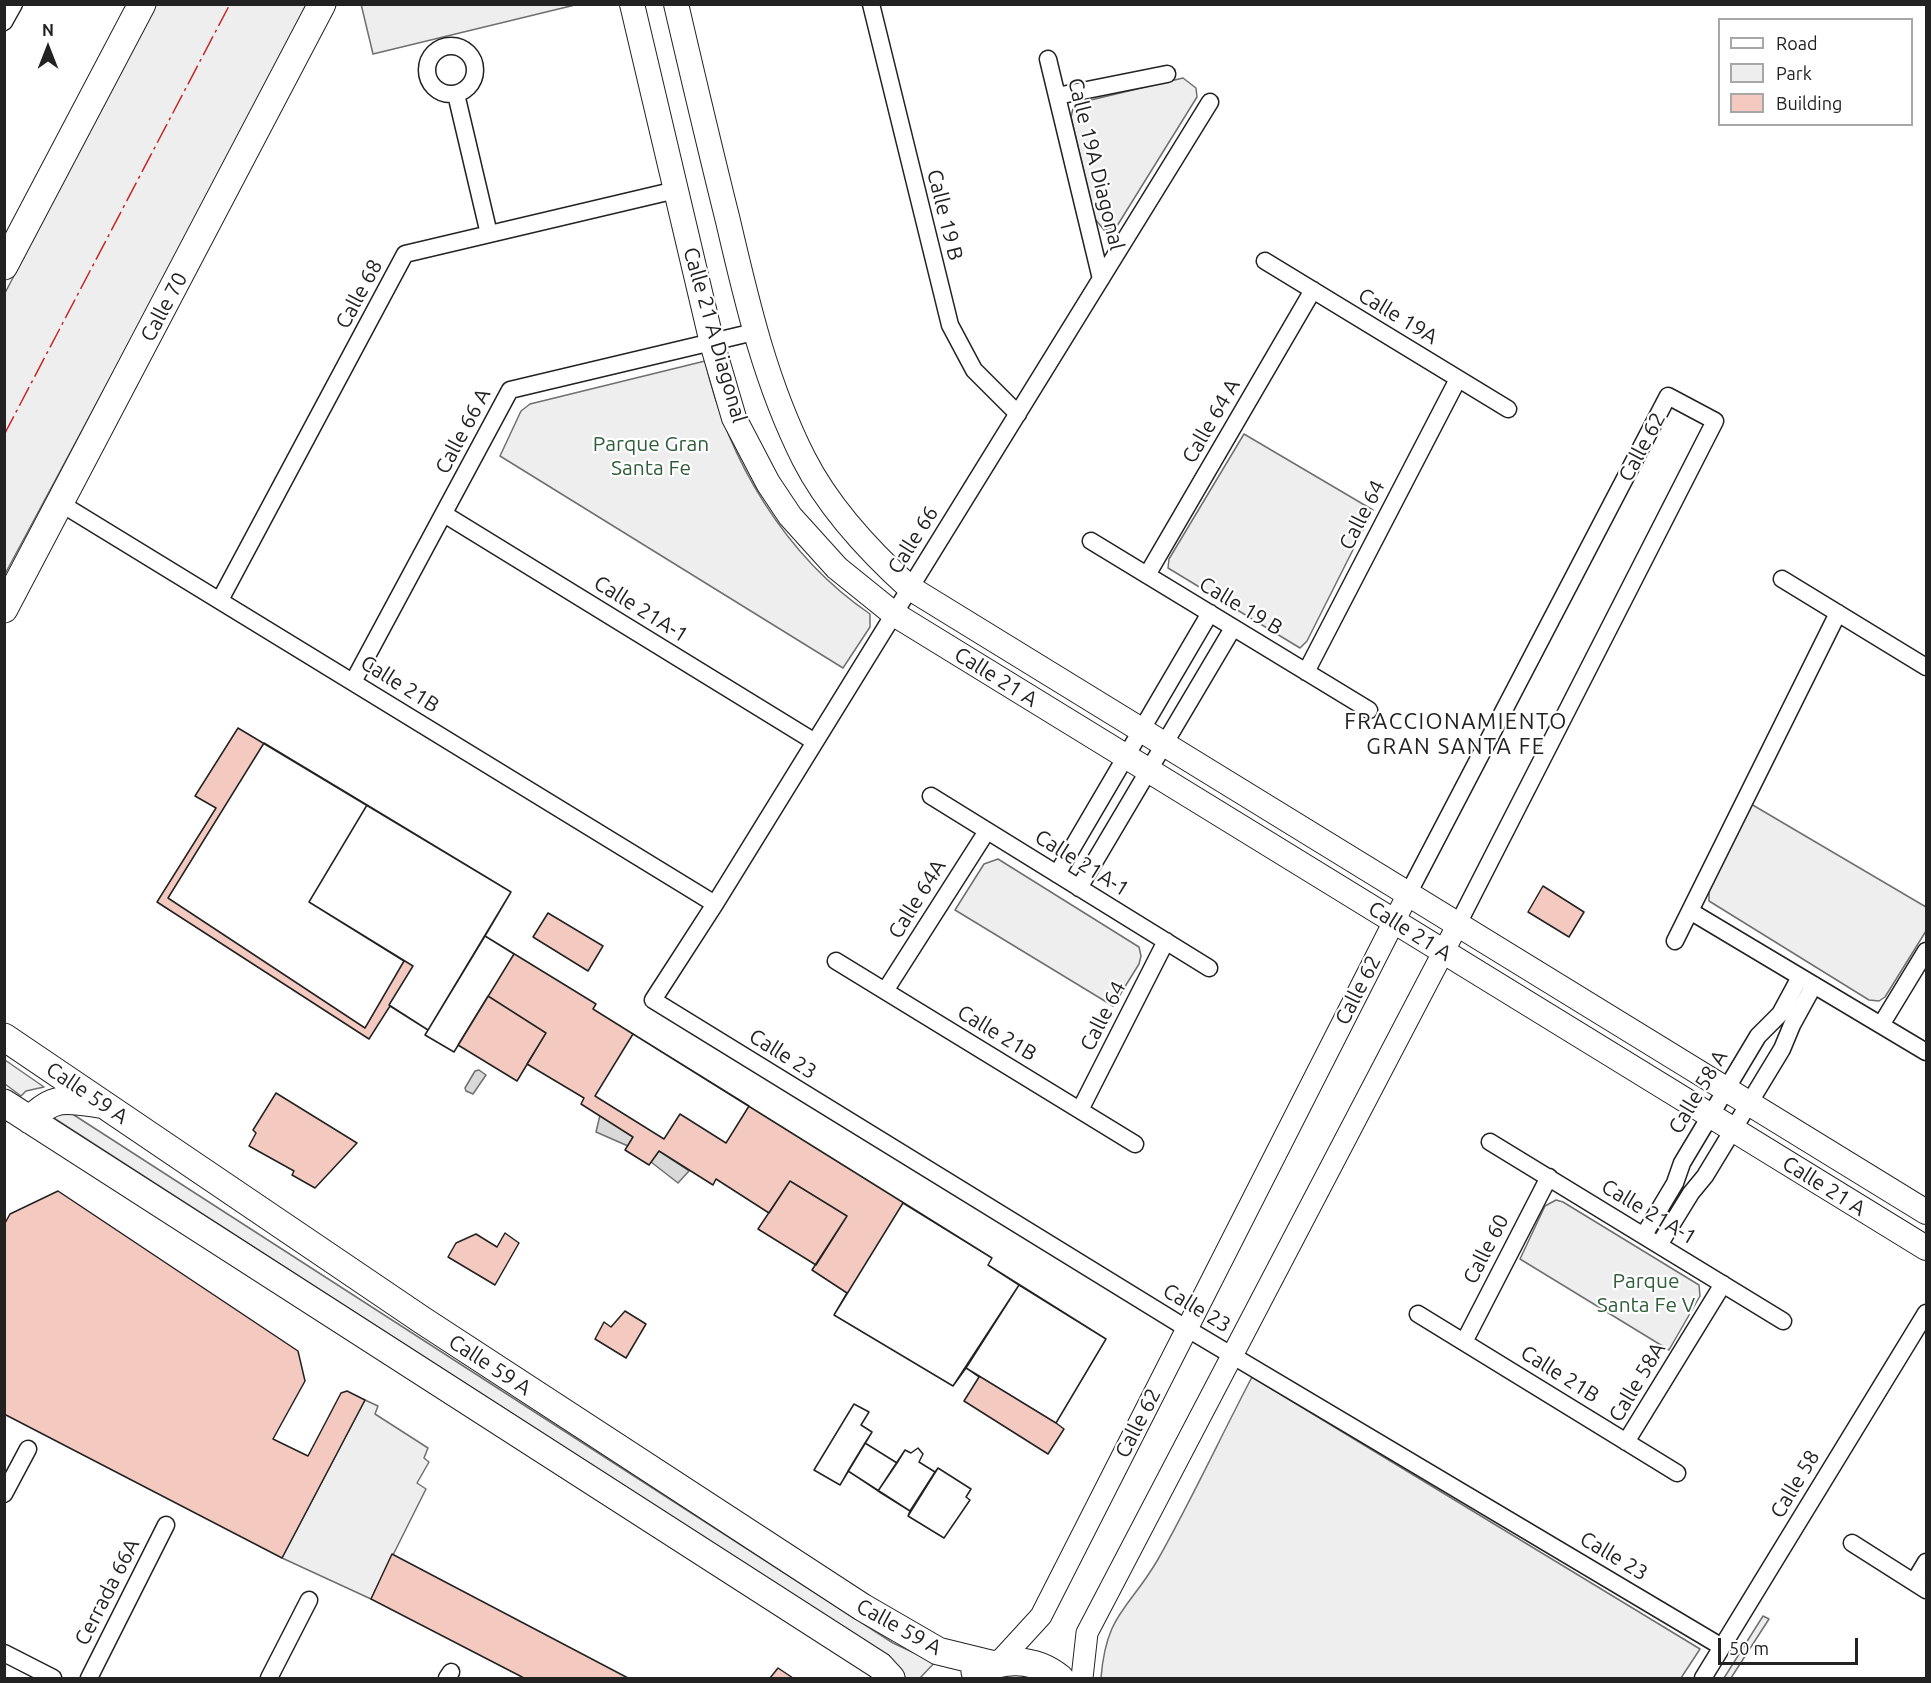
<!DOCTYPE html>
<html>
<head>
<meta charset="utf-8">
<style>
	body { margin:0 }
	#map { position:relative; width:1931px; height:1683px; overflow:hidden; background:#fff; font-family:Ubuntu,sans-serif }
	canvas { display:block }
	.frame { position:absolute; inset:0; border:6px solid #222; pointer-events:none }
	.legend { position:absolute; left:1718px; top:18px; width:195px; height:108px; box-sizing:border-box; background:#fff; border:2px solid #a7a7a7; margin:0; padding:8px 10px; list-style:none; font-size:18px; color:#222 }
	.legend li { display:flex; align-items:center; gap:12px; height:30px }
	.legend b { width:30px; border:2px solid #a7a7a7 }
	.north { position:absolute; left:18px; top:18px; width:60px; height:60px; -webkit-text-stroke:4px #fff; paint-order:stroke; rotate:0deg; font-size:16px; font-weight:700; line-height:24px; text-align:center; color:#222 }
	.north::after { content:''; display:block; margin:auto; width:21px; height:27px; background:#222; clip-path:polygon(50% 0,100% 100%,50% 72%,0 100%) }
	.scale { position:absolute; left:1718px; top:1638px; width:140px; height:27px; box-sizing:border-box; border:3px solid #222; border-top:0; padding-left:8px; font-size:18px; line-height:21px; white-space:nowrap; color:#222; -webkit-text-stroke:4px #fff; paint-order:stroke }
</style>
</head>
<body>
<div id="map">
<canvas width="1931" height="1683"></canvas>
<div class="frame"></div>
<ul class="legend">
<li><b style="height:8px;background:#fff"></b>Road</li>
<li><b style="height:16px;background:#eee"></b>Park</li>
<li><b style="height:16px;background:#f3c9c0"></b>Building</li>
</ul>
<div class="north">N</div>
<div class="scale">50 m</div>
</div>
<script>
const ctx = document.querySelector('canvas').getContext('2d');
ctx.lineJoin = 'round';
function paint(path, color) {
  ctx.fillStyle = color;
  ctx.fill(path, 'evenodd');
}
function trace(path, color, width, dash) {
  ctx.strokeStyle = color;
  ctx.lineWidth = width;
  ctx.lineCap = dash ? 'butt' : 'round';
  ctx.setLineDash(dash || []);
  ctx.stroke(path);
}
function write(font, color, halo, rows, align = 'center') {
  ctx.font = font + ' Ubuntu,sans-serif';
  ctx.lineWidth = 4.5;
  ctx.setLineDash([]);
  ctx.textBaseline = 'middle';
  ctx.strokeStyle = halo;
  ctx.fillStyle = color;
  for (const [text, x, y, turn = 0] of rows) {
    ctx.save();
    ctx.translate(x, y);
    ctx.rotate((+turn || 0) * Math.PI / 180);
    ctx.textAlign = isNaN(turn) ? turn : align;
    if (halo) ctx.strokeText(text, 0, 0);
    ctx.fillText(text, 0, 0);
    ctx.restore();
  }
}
const green = new Path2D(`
	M361 4H575V5L373 54Z
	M155 5H310L5 574V293Z
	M1183 78 1196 88 1197 97 1117 226 1104 230 1095 219 1071 117 1074 104Z
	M705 361C728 460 785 556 870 614V627L843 668 500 456 521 411 530 404Z
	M1244 434 1373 510 1307 641 1300 648 1168 568 1169 559Z
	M1751 804 1926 907V931L1885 997 1879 1001 1869 1000 1709 901V891Z
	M998 859 1139 947 1141 956 1139 964 1113 1006 955 910 984 864Z
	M4 1060H5L44 1087 26 1091 21 1096 5 1084Z
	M60 1106 893 1643 923 1657 938 1659 920 1678H906L883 1653 46 1113Z
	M1556 1200 1563 1202 1699 1285 1700 1296 1669 1350 1520 1259 1545 1206Z
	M1252 1377 1700 1649 1681 1678H1101C1106 1614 1128 1610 1157 1561 1191 1501 1220 1438 1252 1377Z
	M365 1400 378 1406 375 1414 428 1448 424 1458 429 1462 417 1483 426 1489 371 1599 282 1558Z
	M1763 1616 1769 1619 1731 1678H1724Z`);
const water = new Path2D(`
	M479 1070 486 1075 473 1094 466 1091 465 1088 475 1071Z
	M600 1115 633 1137 628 1146 596 1132Z
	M659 1151 689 1171 678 1183 651 1162Z`);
const building = new Path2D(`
	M238 728 511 892 485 936 596 1004 593 1009 992 1258 988 1265 1106 1339 1056 1423 1064 1429 1048 1454 964 1401 979 1377 966 1368 953 1386 834 1315 847 1293 812 1270 847 1216 790 1181 769 1213 716 1179 713 1185 659 1151 649 1165 625 1150 633 1137 581 1104 584 1098 527 1064 546 1033 488 996 454 1052 425 1035 428 1030 390 1006 369 1039 157 902 216 808 195 796Z
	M264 743 367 805 309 902 404 961 365 1028 168 898Z
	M367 805 511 892 428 1030 389 1005 413 966 309 902Z
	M1543 886 1584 912 1569 937 1528 912Z
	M548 913 603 946 588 971 533 937Z
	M485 936 514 954 454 1052 425 1035Z
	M488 996 546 1033 517 1081 458 1045Z
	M633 1034 749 1106 726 1143 680 1114 664 1139 595 1096Z
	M276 1093 357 1143 315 1188 292 1175 294 1171 249 1146 256 1133 253 1130Z
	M790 1181 847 1216 816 1265 758 1229Z
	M58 1191 298 1351 305 1381 273 1439 308 1456 341 1393 347 1391 365 1400 282 1558 4 1414V1225L10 1214Z
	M903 1203 992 1258 988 1265 1019 1285 953 1386 834 1315Z
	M505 1233 519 1243 495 1285 448 1257 456 1243 476 1234 497 1247Z
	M1019 1285 1106 1339 1056 1423 966 1368Z
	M625 1311 646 1324 626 1358 595 1339 604 1322 611 1327Z
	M854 1404 869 1412 861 1425 872 1432 865 1443 897 1463 905 1450 911 1453 918 1448 923 1454 919 1462 935 1472 938 1468 971 1489 966 1497 970 1500 944 1538 908 1516 910 1511 848 1471 840 1485 814 1470Z
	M854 1404 869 1412 861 1425 872 1432 840 1485 814 1470Z
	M865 1443 897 1463 878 1491 848 1471Z
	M918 1448 923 1454 919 1462 935 1472 910 1511 878 1491 905 1450 911 1453Z
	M938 1468 971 1489 966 1497 970 1500 944 1538 908 1516Z
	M392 1554 628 1678H524L371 1599Z
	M778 1668 793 1678H770Z`);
const minor = new Path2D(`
	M871 4 950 325 974 370 1018 414
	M4 22 14 4
	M427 70a24 24 0 1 1 48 0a24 24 0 1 1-48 0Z
	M1048 59 1101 279
	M456 94 489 234
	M1057 96 1167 74
	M1210 102 715 904 653 1000 1186 1328 1722 1647
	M1265 261 1508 409
	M60 503 715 904
	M444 514 815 742
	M1091 541 1369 710
	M1147 575 1313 290
	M1782 579 1926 667
	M220 600 405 254 676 190
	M1306 672 1458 379
	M353 682 510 390 754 332
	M931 796 1209 968
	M1057 874 1210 613
	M1079 888 1233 628
	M1408 894 1668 396 1715 421 1458 924
	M1690 911 1926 1052
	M1675 941 1838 613
	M836 961 1135 1144
	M885 991 987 831
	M1881 1025 1926 951
	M1080 1110 1166 941
	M1490 1142 1783 1321
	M1644 1235 1675 1183 1682 1163 1758 1036 1780 1014 1800 977
	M1659 1245 1691 1193 1705 1176 1782 1049 1792 1025 1814 985
	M1418 1314 1677 1473
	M1464 1342 1549 1177
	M1626 1442 1723 1284
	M4 1494 28 1449
	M1852 1543 1926 1590
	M1914 1582 1926 1562
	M4 1653 53 1678
	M89 1678 166 1525
	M269 1678 309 1600
	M447 1678 451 1672
	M1703 1678 1926 1313`);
const tertiary = new Path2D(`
	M998 1663 1041 1616 1408 894
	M1082 1678 1087 1633 1458 924`);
const secondary = new Path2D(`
	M632 4 712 343 734 418 768 483 790 516 837 568 894 614 1926 1248
	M676 4C693 77 710 149 728 221 747 303 766 384 804 459 829 508 869 551 910 588L1926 1212`);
const primary = new Path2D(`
	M4 266 142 4
	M4 609 322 4
	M4 1037 422 1320 862 1607 938 1651 991 1664
	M4 1103 880 1666 891 1678
	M30 1120C53 1095 68 1099 99 1104
	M975 1672C1004 1658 1034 1657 1060 1678`);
const power = new Path2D(`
	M4 435 230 4`);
const streetNames = [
	["Calle 19A Diagonal",1096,164,76],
	["Calle 19 B",945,215,76],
	["Calle 68",359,294,-62],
	["Calle 70",164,307,-62],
	["Calle 19A",1398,316,31],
	["Calle 21 A Diagonal",715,335,74],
	["Calle 64 A",1211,421,-60],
	["Calle 66 A",463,431,-62],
	["Calle 62",1642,447,-62],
	["Calle 64",1362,515,-63],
	["Calle 66",913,540,-58],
	["Calle 19 B",1241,606,31],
	["Calle 21A-1",641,609,32],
	["Calle 21 A",996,677,32],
	["Calle 21B",400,684,32],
	["Calle 21A-1",1082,863,32],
	["Calle 64A",917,899,-58],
	["Calle 21 A",1410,931,32],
	["Calle 62",1358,990,-63],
	["Calle 64",1103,1016,-63],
	["Calle 21B",997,1033,31],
	["Calle 23",783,1054,32],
	["Calle 58 A",1698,1092,-59],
	["Calle 59 A",87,1093,34],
	["Calle 21 A",1824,1186,32],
	["Calle 21A-1",1649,1212,31],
	["Calle 60",1486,1249,-63],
	["Calle 23",1197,1308,31],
	["Calle 59 A",490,1365,33],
	["Calle 21B",1560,1374,32],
	["Calle 58A",1637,1382,-59],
	["Calle 62",1138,1423,-63],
	["Calle 58",1795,1484,-59],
	["Calle 23",1614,1556,31],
	["Cerrada 66A",107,1592,-63],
	["Calle 59 A",899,1627,29]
];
const parkNames = [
	["Parque Gran",651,444],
	["Santa Fe",651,468],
	["Parque",1646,1281],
	["Santa Fe V",1646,1305]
];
const neighbourhoodNames = [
	["FRACCIONAMIENTO",1456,722],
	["GRAN SANTA FE",1456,747]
];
paint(green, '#eee');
trace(green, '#6f6f6f', 1.5);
paint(water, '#d9d9d9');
trace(water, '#6f6f6f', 1.5);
paint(building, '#f3c9c0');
trace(building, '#222', 1.5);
trace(minor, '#222', 19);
trace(tertiary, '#222', 23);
trace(secondary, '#222', 26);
trace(primary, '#222', 29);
trace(minor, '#fff', 16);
trace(tertiary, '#fff', 21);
trace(secondary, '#fff', 24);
trace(primary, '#fff', 27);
trace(power, '#c62828', 1.5, [21, 4.5, 3, 4.5]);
write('21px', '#222', '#fff', streetNames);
write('21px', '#2f5e38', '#fff', parkNames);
ctx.letterSpacing = '1.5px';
write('22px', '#222', '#fff', neighbourhoodNames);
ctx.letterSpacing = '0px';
</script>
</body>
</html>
